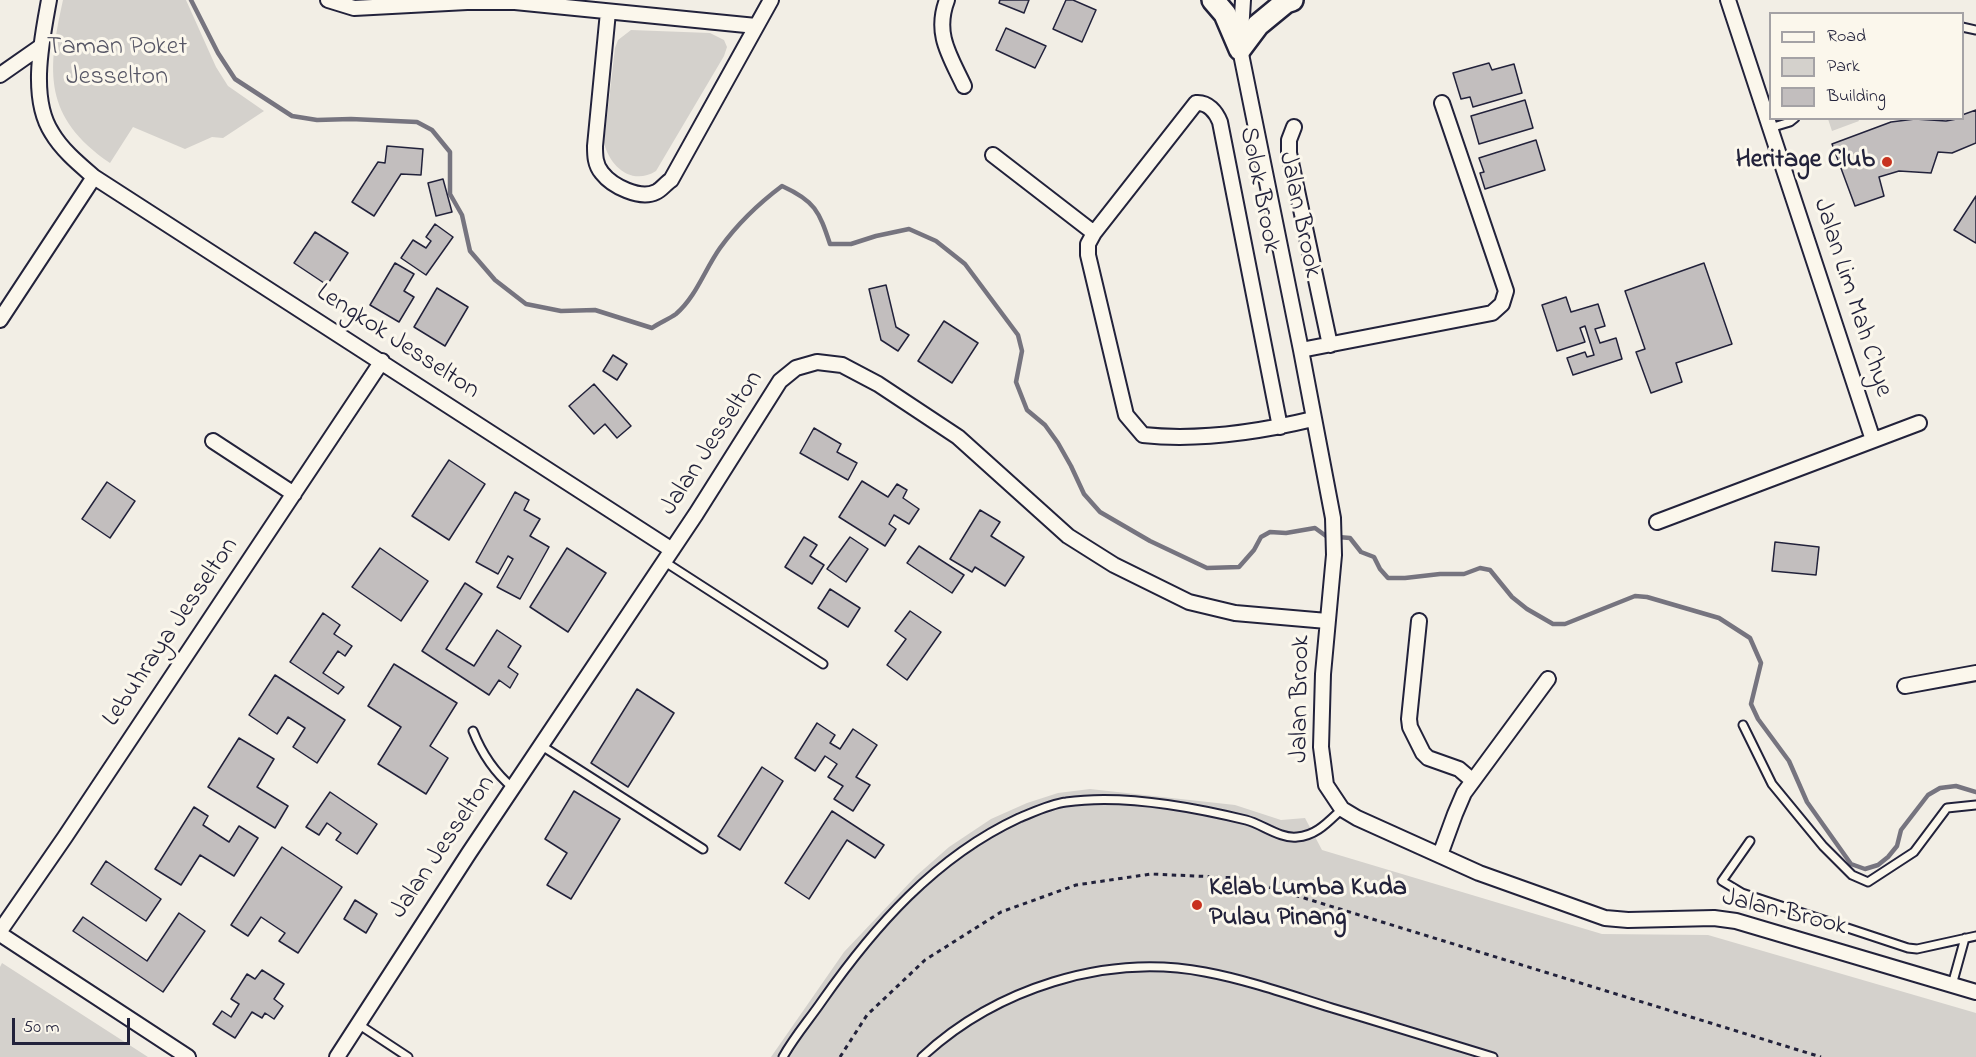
<!DOCTYPE html>
<html>
<head>
<meta charset="utf-8">
<style>
	body { margin:0 }
	#map { position:relative; width:1976px; height:1057px; overflow:hidden; background:#f2eee5; font-family:"Indie Flower",sans-serif }
	canvas { display:block }
	.legend { position:absolute; left:1769px; top:12px; width:195px; height:108px; box-sizing:border-box; background:#fbf7ec; border:2px solid #a4a2a5; margin:0; padding:8px 10px; list-style:none; font-size:18px; color:#22223b }
	.legend li { display:flex; align-items:center; gap:12px; height:30px }
	.legend b { width:30px; border:2px solid #a4a2a5 }
	.scale { position:absolute; left:12px; top:1018px; width:118px; height:27px; box-sizing:border-box; border:3px solid #22223b; border-top:0; padding-left:8px; font-size:18px; line-height:21px; white-space:nowrap; color:#22223b; -webkit-text-stroke:4px #fbf7ec; paint-order:stroke }
</style>
</head>
<body>
<div id="map">
<canvas width="1976" height="1057"></canvas>
<ul class="legend">
<li><b style="height:8px;background:#fbf7ec"></b>Road</li>
<li><b style="height:16px;background:#d4d1cc"></b>Park</li>
<li><b style="height:16px;background:#c2bebe"></b>Building</li>
</ul>
<div class="scale">50 m</div>
</div>
<script>
const ctx = document.querySelector('canvas').getContext('2d');
ctx.lineJoin = 'round';
function paint(path, color) {
  ctx.fillStyle = color;
  ctx.fill(path, 'evenodd');
}
function trace(path, color, width, dash) {
  ctx.strokeStyle = color;
  ctx.lineWidth = width;
  ctx.lineCap = dash ? 'butt' : 'round';
  ctx.setLineDash(dash || []);
  ctx.stroke(path);
}
function write(font, color, halo, rows, align = 'center') {
  ctx.font = font + ' "Indie Flower",sans-serif';
  ctx.lineWidth = 6;
  ctx.setLineDash([]);
  ctx.textBaseline = 'middle';
  ctx.strokeStyle = halo;
  ctx.fillStyle = color;
  for (const [text, x, y, turn = 0] of rows) {
    ctx.save();
    ctx.translate(x, y);
    ctx.rotate((+turn || 0) * Math.PI / 180);
    ctx.textAlign = isNaN(turn) ? turn : align;
    if (halo) ctx.strokeText(text, 0, 0);
    ctx.fillText(text, 0, 0);
    ctx.restore();
  }
}
const green = new Path2D(`
	M63 0H186L216 67 228 86 264 111 223 138 212 137 185 149 133 127 110 163C43 117 47 72 63 0Z
	M631 30 710 33 724 40 727 47 724 56 656 171C632 186 610 167 604 143L615 48 618 40Z
	M1828 119H1858L1859 121 1832 131Z
	M1090 789 1235 805 1281 820 1305 818 1322 850 1602 934 1708 935 1976 1013V1057H771L844 952 916 876 949 847 991 819 1027 803 1058 793Z
	M2 963 148 1057H0V967Z`);
const stream = new Path2D(`
	M191 0 218 53 235 79 292 116 317 120 351 119 417 122 432 130 450 152V194L462 215 470 251 495 280 526 304 561 311 595 310 652 328C659 323 669 319 676 314 696 297 705 269 720 248 738 223 758 204 782 186 815 201 819 211 830 244H851L876 236 909 229 936 241 965 264 1018 335 1022 351 1016 382 1027 410 1045 425 1058 443 1071 466 1084 494 1100 512 1150 541 1207 568 1239 567 1254 550 1261 537 1270 532 1286 533 1315 528 1326 536 1350 538 1361 552 1374 557 1380 569 1388 578H1405L1440 574H1464L1480 568 1490 570 1512 597 1527 609 1553 624H1565L1635 596 1647 597 1719 618 1750 638 1761 663 1751 704 1758 719 1789 761 1807 802 1851 864 1865 869 1878 865 1888 857 1897 846 1901 830 1928 795 1940 788 1956 786 1976 792`);
const building = new Path2D(`
	M1000 0H1029L1024 13 999 3Z
	M1066 0H1073L1096 10 1082 42 1053 29Z
	M1006 28 1046 46 1035 68 996 50Z
	M1489 63 1492 70 1514 64 1522 93 1473 107 1470 97 1461 99 1453 73Z
	M1525 100 1533 128 1479 144 1471 116Z
	M1976 110V143L1952 153 1938 152 1931 173 1899 171 1879 177 1884 196 1855 206 1832 144 1891 122 1915 119 1946 121 1962 118V115Z
	M1536 140 1545 170 1485 189 1480 173 1484 172 1479 158Z
	M387 146 423 149 421 175 401 174 374 216 352 202 378 162 385 163Z
	M443 179 452 212 436 216 428 183Z
	M1976 196V243L1954 230Z
	M435 224 453 237 426 275 401 258 413 240 426 248 431 241 426 237Z
	M315 232 348 253 327 285 294 263Z
	M395 263 414 274 404 291 414 297 399 322 370 305Z
	M1704 263 1732 344 1676 363 1682 382 1651 393 1636 352 1645 349 1625 291Z
	M886 285 896 327 909 335 898 351 881 340 869 289Z
	M437 288 468 307 445 346 414 327Z
	M1566 297 1571 312 1598 304 1605 326 1595 329 1600 343 1616 338 1622 359 1573 375 1567 358 1585 352 1587 357 1594 355 1585 326 1580 328 1585 342 1557 351 1542 305Z
	M944 321 978 343 952 383 918 361Z
	M613 355 627 364 617 380 603 371Z
	M594 384 631 426 617 438 605 424 594 434 569 406Z
	M814 428 841 444 837 452 857 463 848 480 800 453Z
	M449 460 485 484 449 540 412 516Z
	M862 481 888 497 897 484 907 490 903 498 919 509 909 524 894 515 889 524 896 529 885 546 839 517Z
	M107 482 135 501 110 538 82 519Z
	M515 492 529 500 524 510 540 519 530 536 549 547 520 599 497 587 513 559 508 556 498 574 476 562Z
	M980 510 1000 522 991 536 1024 557 1005 586 975 567 972 572 950 559Z
	M804 537 817 545 810 556 824 565 812 584 785 567Z
	M850 537 868 549 846 582 827 569Z
	M1775 542 1819 547 1816 575 1772 571Z
	M919 546 964 575 952 593 907 563Z
	M380 548 428 581 401 621 352 587Z
	M567 548 606 573 568 632 530 607Z
	M465 583 482 594 446 649 474 666 497 630 521 646 508 667 518 674 510 688 499 680 489 695 422 651Z
	M830 589 860 608 848 627 818 608Z
	M910 611 941 632 907 680 887 665 906 639 895 631Z
	M323 613 340 625 334 634 352 646 345 656 338 651 323 673 344 687 338 694 290 662Z
	M394 664 457 703 430 746 448 758 426 794 378 764 401 727 368 706Z
	M275 675 345 720 317 763 293 747 305 728 288 717 277 734 249 715Z
	M637 689 674 713 628 787 591 763Z
	M817 723 835 735 830 743 840 749 853 729 877 745 856 777 870 785 853 811 834 799 843 786 828 777 837 764 825 756 815 771 795 758Z
	M239 738 274 759 257 787 288 806 275 828 208 787Z
	M762 767 783 781 740 850 718 836Z
	M574 791 620 819 571 899 547 885 567 853 545 839Z
	M330 792 377 824 357 854 336 840 341 833 327 823 319 835 306 827Z
	M194 807 208 816 203 825 229 842 239 826 258 838 234 876 200 855 181 885 155 869Z
	M832 811 884 845 875 858 847 840 809 899 785 883Z
	M282 847 342 887 298 953 279 941 285 933 261 917 248 936 231 925Z
	M106 861 161 899 146 921 91 884Z
	M355 900 377 914 366 933 344 919Z
	M179 913 205 931 163 992 73 931 83 917 147 961Z
	M262 970 284 984 274 999 283 1006 274 1019 265 1013 262 1018 252 1012 235 1038 213 1024 222 1011 231 1017 239 1004 231 999 247 974 255 979Z`);
const path = new Path2D(`
	M840 1057 867 1015 925 960 1001 912 1076 885 1151 874 1239 878 1821 1057`);
const service = new Path2D(`
	M1962 27 1976 30
	M1770 128 1790 122 1795 118
	M665 562 823 664
	M1743 725 1772 784 1823 846 1852 875 1868 882 1914 852 1947 808 1976 805
	M473 731C482 754 494 772 513 788
	M542 746 703 849
	M1750 841 1722 881 1742 893 1908 948 1917 949 1976 936
	M1952 985 1965 938
	M358 1024 408 1057
	M783 1057C794 1037 809 1020 822 1001 874 927 935 857 1019 818 1034 812 1050 804 1066 802 1120 794 1193 807 1246 820 1262 824 1280 839 1297 837 1316 836 1328 822 1342 809
	M922 1057C995 989 1105 953 1205 972 1248 980 1290 995 1332 1008 1386 1024 1440 1041 1493 1057`);
const minor = new Path2D(`
	M49 0C42 39 29 98 52 133 62 150 79 164 94 177L672 550
	M328 0 354 8 467 2H515L756 26
	M947 0C934 34 950 56 964 86
	M1243 0 1240 49 1301 350 1333 518 1334 555 1323 674 1321 747 1326 785 1342 809 1357 818 1479 873 1605 918 1628 920 1714 918 1736 921 1976 992
	M1728 0 1873 440
	M608 12 595 146C595 155 595 165 602 173 612 186 640 200 656 192 661 190 666 183 671 180L771 0
	M0 75 40 47
	M1294 127 1289 140V153L1330 345
	M993 155 1094 233
	M0 320 94 177
	M1301 350 1492 313 1502 304 1506 291 1442 103
	M1280 427 1220 122C1216 112 1208 102 1196 103L1094 233 1088 244V255L1126 415 1143 435C1199 441 1259 432 1313 419
	M213 441 294 494
	M1657 522 1919 423
	M1419 621 1409 719 1410 727 1423 753 1428 758 1459 769 1473 781
	M1905 686 1976 673
	M1440 855 1455 814 1464 793 1548 679
	M0 931 65 837 382 361
	M0 934 188 1057
	M337 1057 469 853 696 514 780 381 796 368 817 362 842 365 878 384 958 437 1068 536 1114 565 1189 602 1235 613 1327 621`);
const primary = new Path2D(`
	M1213 0 1225 14 1240 49
	M1240 49 1258 25 1286 2 1292 0`);
const markers = [
	[1887,162,6,"#c8321e"],
	[1197,905,6,"#c8321e"]
];
const parkNames = [
	["Taman Poket",117,49],
	["Jesselton",117,79]
];
const poiNames = [
	["Heritage Club",1875,162],
	["Kelab Lumba Kuda",1209,890,"left"],
	["Pulau Pinang",1209,920,"left"]
];
const streetNames = [
	["Solok Brook",1258,190,79],
	["Jalan Brook",1298,215,78],
	["Jalan Lim Mah Chye",1851,298,72],
	["Lengkok Jesselton",397,343,33],
	["Jalan Jesselton",713,444,-57],
	["Lebuhraya Jesselton",172,633,-56],
	["Jalan Brook",1302,699,-89],
	["Jalan Jesselton",444,848,-56],
	["Jalan Brook",1784,914,14]
];
paint(green, '#d4d1cc');
trace(stream, '#76747f', 4.5);
paint(building, '#c2bebe');
trace(building, '#22223b', 1.5);
trace(service, '#22223b', 11);
trace(minor, '#22223b', 18);
trace(primary, '#22223b', 26);
trace(path, '#22223b', 3, [4.5, 4.5]);
trace(service, '#fbf7ec', 7);
trace(minor, '#fbf7ec', 14);
trace(primary, '#fbf7ec', 21);
for (const [x, y, r, color] of markers) {
  const dot = new Path2D();
  dot.arc(x, y, r, 0, 2 * Math.PI);
  ctx.fillStyle = color;
  ctx.fill(dot);
  trace(dot, '#fbf7ec', 2);
}
write('26px', '#575766', '#fbf7ec', parkNames);
write('bold 26px', '#22223b', '#fbf7ec', poiNames, 'right');
write('26px', '#22223b', '#fbf7ec', streetNames);
</script>
</body>
</html>
